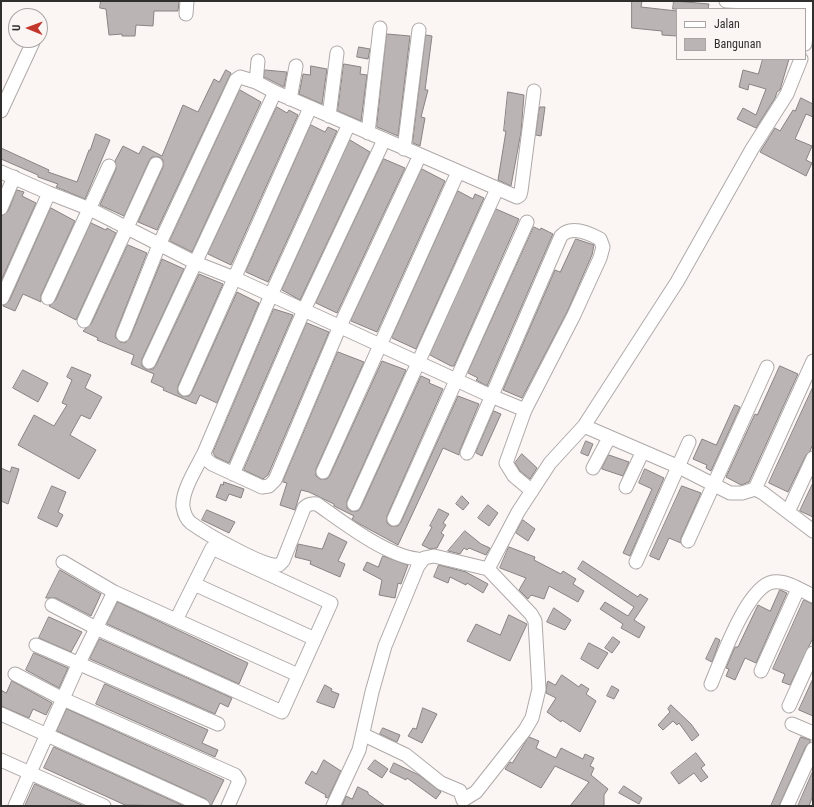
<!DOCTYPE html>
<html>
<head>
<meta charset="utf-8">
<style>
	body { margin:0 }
	#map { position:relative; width:814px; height:807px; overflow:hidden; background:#fbf5f4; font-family:"Roboto Condensed",sans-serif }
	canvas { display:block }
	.frame { position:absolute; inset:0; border:2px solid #312e2e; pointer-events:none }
	.legend { position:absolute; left:676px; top:8px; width:130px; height:52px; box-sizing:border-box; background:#fbf5f4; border:1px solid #aaa5a5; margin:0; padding:5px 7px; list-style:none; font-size:12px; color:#312e2e }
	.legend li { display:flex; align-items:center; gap:8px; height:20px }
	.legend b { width:20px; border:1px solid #aaa5a5 }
	.north { position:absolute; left:8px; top:8px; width:40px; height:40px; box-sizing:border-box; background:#fbf5f4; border:1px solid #aaa5a5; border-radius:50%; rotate:271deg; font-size:11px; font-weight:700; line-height:16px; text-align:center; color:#312e2e }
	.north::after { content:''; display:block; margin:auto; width:14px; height:18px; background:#c3362b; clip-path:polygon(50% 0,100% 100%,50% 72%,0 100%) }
</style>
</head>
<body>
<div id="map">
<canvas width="814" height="807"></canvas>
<div class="frame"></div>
<ul class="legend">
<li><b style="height:5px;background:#fff"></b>Jalan</li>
<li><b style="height:11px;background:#bab5b4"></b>Bangunan</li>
</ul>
<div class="north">U</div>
</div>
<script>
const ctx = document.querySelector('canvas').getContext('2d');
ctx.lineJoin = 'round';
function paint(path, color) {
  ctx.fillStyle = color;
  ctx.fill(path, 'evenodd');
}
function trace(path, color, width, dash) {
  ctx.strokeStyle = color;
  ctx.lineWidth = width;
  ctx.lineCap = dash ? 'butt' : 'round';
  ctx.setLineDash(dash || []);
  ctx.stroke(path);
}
const building = new Path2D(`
	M101 1H179L178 11H154L153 26 136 25 135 36H122V34L109 35 106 9 100 8Z
	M632 1H642L641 7 677 11V36L662 35V31L632 28Z
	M674 1 709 4 708 9H673Z
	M387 34 410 36 398 136 377 127Z
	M426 35 432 36 425 90H428L421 117 425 118 420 146 413 143Z
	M359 47 370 49 368 59 357 57Z
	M763 59H789L780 90 777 92 775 98 756 128 737 119 743 108 756 115 766 89 749 84 748 90 739 87 743 70 758 74Z
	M344 64 361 67 360 74 367 75 361 121 338 111Z
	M311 66 327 69 322 104 299 94 303 74 310 75Z
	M226 70 231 73 157 230 138 222 163 167V160L159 157H152L149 161 124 216 100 205 116 169 115 161 123 146 139 154 143 146 162 156 183 105 198 112 214 79 219 82Z
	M265 70 287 72 284 87 264 77Z
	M240 90 261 102 192 252 170 241Z
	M508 92 524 95 521 132 511 186 498 180 506 131H504Z
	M801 98 813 104V117L806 114 795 139 812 146 806 160 812 163 806 176 760 152 775 128 780 131 793 110 795 111Z
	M277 107 287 113 289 110 298 115 231 265 208 254Z
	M540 107H545L541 136 536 135Z
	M311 125 325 132 328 127 337 131 268 282 246 272Z
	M96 134 110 140 85 199 56 187 58 184 38 177V175L1 159V148L49 170 48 172 77 182 89 150H90Z
	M350 140 370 152 300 300 282 290Z
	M384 159 405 168 337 313 316 303Z
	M422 169 445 181 377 332 351 321Z
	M17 190 24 192 22 196 36 203 1 281V216L8 211Z
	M458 191 473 199 475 194 484 198 416 349 392 338Z
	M51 208 75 221 41 295V302L23 294 15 311 3 306 9 301Z
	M496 209 519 219 454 366H451L430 355Z
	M91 223 106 230 107 228 116 233 76 320 49 306 55 301Z
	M534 227 540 230 541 228 553 234 487 386 476 380 478 378 468 373Z
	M576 239 594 245 592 255 567 312 522 398 503 390 555 270 560 272Z
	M128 245 147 253 116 332 115 337 120 342 125 343 130 338 162 259 184 269 142 359V366L146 369H153L156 365 199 274 223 284 178 386V393L182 396H189L192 392 237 292 259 303 217 403 200 395 196 404 163 390 164 388 151 382 154 374 131 364 134 355 97 340 98 338 83 331 91 324Z
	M274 309 293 315 229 463 216 457 213 453Z
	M307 323 329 332 268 475 263 479 244 470Z
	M338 352 364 362 316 469V476L320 479H327L330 475 382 361 406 370 347 501V508L351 511H358L361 507 421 376 430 380 429 383 443 389 387 516V523L391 526H398L401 522 458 396 479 404 460 450 459 455 443 448 398 545 356 522 352 519 354 516 334 506V504L309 492 301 490 295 510 280 505 287 483 283 482Z
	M780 366 798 374 749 482 741 485 726 477 755 414 757 415Z
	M72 367 91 375 85 388 102 397 90 419 81 415 70 435 96 450 79 479 18 445 34 415 54 426 67 405 62 403 72 380 67 377Z
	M23 370 48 383 38 402 13 388Z
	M813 387V444L810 451 806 455 788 492 769 483Z
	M735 405 740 407 711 471 706 468 707 465 693 459 702 439 716 445Z
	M494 411 501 414 482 456 476 453Z
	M586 441 593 444 588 456 581 453Z
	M522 454 537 468 530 479 520 471 515 463Z
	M609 455 629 462 623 476 602 469Z
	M12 467 19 469 8 504 1 501V468L10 472Z
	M645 469 664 478 630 556 623 553 652 489 639 483Z
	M224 482 244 489 241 498 229 494 226 501 216 497 221 484 223 485Z
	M813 483V517L800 511Z
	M52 486 66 492 58 512 63 515 57 527 38 518Z
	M682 486 701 493 681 538V543L669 538 659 560 650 556Z
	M462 496 469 503 463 510 456 504Z
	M488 505 498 513 489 526 478 518Z
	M439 509 449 514 443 523 446 525 441 533 444 535 437 548 430 549 422 545 432 527 430 526Z
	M207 510 235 522 229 533 202 520Z
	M523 520 535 529 528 541 516 533Z
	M465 531 481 544 490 548 486 555 469 548 467 550 464 548 460 554 448 551Z
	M329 533 347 542 338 561 345 564 340 577 310 564 311 561 295 557 298 544 322 549Z
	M509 547 535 557 534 560 561 574 563 571 576 579 573 584 584 591 578 602 549 586 544 599 531 595 528 599 519 590 526 578 500 568Z
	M383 556 408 565 401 584 398 583 395 598 379 595 382 580 363 570 367 562 378 567Z
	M583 561 638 597 640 594 648 599 634 620 645 627 639 638 621 628 623 624 600 609 605 602 628 616 634 607 578 569Z
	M439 565 466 572 488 584 483 593 467 583 466 585 450 577 448 583 434 577Z
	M60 570 101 594 91 616 56 598H46Z
	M780 590 787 593 756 663 745 658 735 680 726 676 729 669 726 668 735 647H738L758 605 770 611Z
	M804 600 813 604V638L790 685 782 682 785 674 773 669Z
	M118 602 248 663 239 684 107 624Z
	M554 608 571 620 565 630 547 622Z
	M509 615 527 624 510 661 467 641 476 624 500 635Z
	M49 617 82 632 71 652 39 638Z
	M613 637 620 642 612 653 605 648Z
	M716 638 720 640 712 662 706 659Z
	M100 639 232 698 228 707 220 703 215 714 90 659Z
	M589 643 608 653 598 669 581 659Z
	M34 653 68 668 59 688 26 670Z
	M562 675 579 687 581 684 589 689 586 694 596 701 580 732 562 720 561 722 547 712 556 698 546 693 547 683 548 681 555 685Z
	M813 679V716L799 710Z
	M12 681 52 703 46 715 33 709 29 718 1 706V690L6 693Z
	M105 684 208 730 202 743 218 750 215 757 96 704Z
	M325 685 332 689 331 691 339 694 334 708 317 702Z
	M612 686 619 690 614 699 607 696Z
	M671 705 691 724 699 735 692 741 679 723 677 725 673 721 663 730 658 725 670 712 668 709Z
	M423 708 437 714 422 743 408 736 413 728 416 729Z
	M67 709 224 780 211 806 206 799 57 731Z
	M383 728 400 735 397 742 380 734Z
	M529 737 539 741 536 748 556 758 561 748 583 759 585 754 594 758 590 766 594 768 591 775 608 789 604 795V806H570L589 782 555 766 541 788 505 769 510 762 512 763Z
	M801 737 810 740V742L806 746 779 806H771Z
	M54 747 184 806 125 805 44 768Z
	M696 753 705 765 701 768 708 777 701 782 694 773 679 784 671 773Z
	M324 760 341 771 328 798 325 797 326 795 305 783 312 771 316 774Z
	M375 760 388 769 382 778 368 769Z
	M394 763 419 775 441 792 436 799 407 778 406 780 390 772Z
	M813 771 812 798 809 806H798Z
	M35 784 84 806H25Z
	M624 786 642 798 639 804 619 793Z
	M358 787 368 792V794L385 806H342L346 796 352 799Z`);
const minor = new Path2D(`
	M726 1 813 5
	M186 14 187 1
	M805 44 810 5
	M256 82 258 61
	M290 99 296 66
	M1 111 33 42
	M329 116 337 53
	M349 124 271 295 204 453 206 459 212 464 262 487 269 486 275 480 340 326 420 155
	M368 133 380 28
	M404 149 419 30
	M1 172 49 193 90 209 196 263 234 278 491 396 525 410 574 315 600 258 603 247 600 239C589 233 571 225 561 236L467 453
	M1 208 14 177
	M2 298 49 193
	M48 298 109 166
	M84 321 156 164
	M123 335 159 245 236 80 240 77 256 82 275 92 517 197 520 195 521 191 534 91
	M149 362 275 92
	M185 389 310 108
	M525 410 506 463 514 476 532 491
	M584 426 679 467 730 493H742L755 489 763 493 813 531
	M204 453C197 467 181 492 183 507 184 513 186 519 191 523 205 533 264 568 279 565L283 561 304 508C308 504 311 503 317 504 343 522 385 555 417 559L418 566
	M593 468 609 438
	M323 472 458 172
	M233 474 304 310 384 140
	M626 487 642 453
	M755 489 813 361
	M354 504 497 189
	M788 512 813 458
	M394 519 527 222
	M688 541 767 367
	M63 562 114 592
	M636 562 689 442
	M488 569 518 512 550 463 584 426 677 282 752 149 787 94 801 59
	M194 584 315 639
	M52 605 96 628 282 712 331 603 212 548 176 620
	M36 645 218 724
	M761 671 798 589
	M15 674 63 699 235 775 239 781 228 806
	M711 684C721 661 747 586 773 582 786 580 801 590 813 596
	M789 706 813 653
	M1 714 203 806
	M792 724 813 733
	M1 760 104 806
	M15 806 78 665 114 592 298 675
	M333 806 359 750 372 692 385 646 418 566 424 558 434 556 488 569 531 614 535 621 539 689 532 718 525 730 476 792 463 800 460 791 441 783 406 755 364 735
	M787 806 813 749`);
paint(building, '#bab5b4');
trace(building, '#898483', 1);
trace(minor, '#afa9a9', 15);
trace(minor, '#fff', 13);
</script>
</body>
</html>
